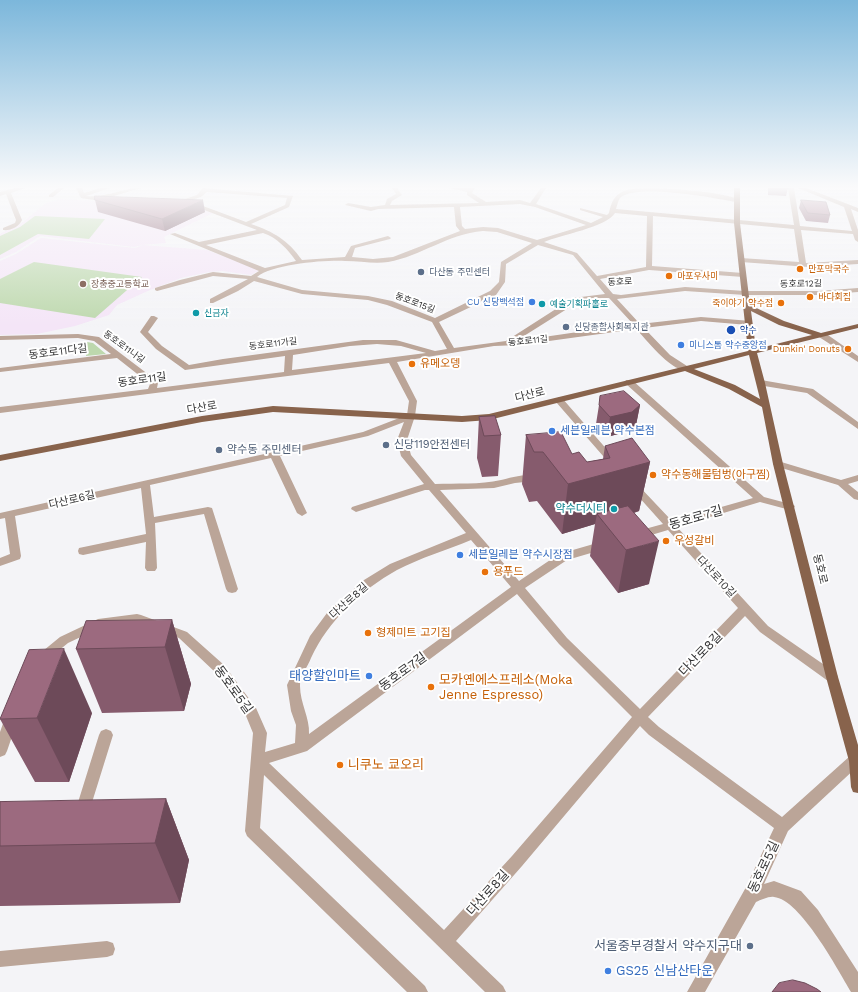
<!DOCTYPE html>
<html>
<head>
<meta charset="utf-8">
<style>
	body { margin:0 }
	canvas { display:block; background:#f4f4f7 }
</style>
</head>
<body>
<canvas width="858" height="992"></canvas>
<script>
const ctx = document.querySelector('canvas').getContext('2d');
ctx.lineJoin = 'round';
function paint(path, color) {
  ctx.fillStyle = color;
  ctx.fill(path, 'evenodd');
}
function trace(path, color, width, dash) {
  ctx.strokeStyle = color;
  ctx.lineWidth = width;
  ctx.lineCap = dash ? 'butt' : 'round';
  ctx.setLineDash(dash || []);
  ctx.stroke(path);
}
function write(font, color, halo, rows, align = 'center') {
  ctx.font = font + ' "Work Sans","Noto Sans KR",sans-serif';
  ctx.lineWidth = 4;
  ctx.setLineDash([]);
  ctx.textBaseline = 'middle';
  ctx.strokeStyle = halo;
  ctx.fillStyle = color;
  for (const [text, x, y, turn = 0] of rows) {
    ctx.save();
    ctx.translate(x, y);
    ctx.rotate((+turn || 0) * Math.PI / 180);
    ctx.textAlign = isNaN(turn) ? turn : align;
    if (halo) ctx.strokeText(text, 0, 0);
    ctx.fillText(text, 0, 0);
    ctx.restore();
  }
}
const education = new Path2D(`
	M61 199 127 203H183L213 213 164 237 166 243 142 245 134 247 40 236 16 252 0 259V234L23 222 46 203Z
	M41 238 135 248 143 245 207 250 260 270 251 275 222 271 209 272 181 278 150 290 117 305 109 315 75 326 37 334 0 335V261L16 254Z`);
const green = new Path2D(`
	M35 216 105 219 89 239 38 234 0 255V236L20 227Z
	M34 262 142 277 95 318 0 303V279Z
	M87 342 93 343 106 354 86 356Z`);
const minor = new Path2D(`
	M15 188H25L11 193 22 220C19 227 10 231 3 230V228L15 223 16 220 6 194 0 196V192Z
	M58 188H64L53 197H49V195Z
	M76 188H82L84 193 100 188H110L86 196C106 198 122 188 141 188L107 198 110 200 107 202 81 198Z
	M203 188 293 196 289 207 251 224C274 232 288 240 302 260L345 257 351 246 388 236 391 238 390 239 355 248 352 257 373 259 393 257 460 231 456 226 454 207 378 209 371 211 345 205 348 203 371 207 385 205 387 199 396 194 392 188H397L402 195 392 201 390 205 479 203 467 195V192L449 188H475L472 193 486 202 520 200 530 203 541 188H546L536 204 591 223 603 217 580 210V208L607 215 609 213C611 203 614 195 624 191 639 185 726 191 739 200L736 202C714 198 636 183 620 198 618 201 617 206 616 209L794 225 788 188H794L800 226 852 231 844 207 798 188H806L858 208V212L851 209 858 230V242L855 240 853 234 801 230 806 263 858 260V264L809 267 741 262 738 260 741 258 799 262 794 229 653 216 652 266 743 273 746 275 743 277 649 270 600 279 613 294 621 295 685 287 745 291H818L858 288V292L818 295H745L685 291 617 299 640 324 701 317 751 321 752 323 748 325 701 321 644 328 670 355 687 366V370C672 373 646 339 636 329L520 345 494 346 397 362 417 401 415 416 407 440 411 455 435 484C456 483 480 485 501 480 509 478 534 471 540 478L535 481 515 483 494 488 440 490 519 581 559 554 604 541 608 542 609 545 608 548 567 560 525 588 567 638 640 709 738 608 668 530 638 539 634 538 633 535 634 532 663 524 629 486 634 483 637 484 672 521 753 498 626 384 625 382 626 380H632L764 497 794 505 795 507 790 510 760 502 677 527 768 626 836 673 838 677 836 681 832 682 828 681 760 632 745 616 648 717 659 727 782 817 850 756 855 754 858 755V766L788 831 764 884 774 881 801 891 818 910 858 972V992H851C838 970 800 899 774 897 769 896 761 900 756 902L705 992H687L745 889 774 828 649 735 640 726 522 866 456 941 503 986 506 992H485L264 775 260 828 425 986 428 992H407L247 836 245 831 253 733 244 711 216 673 179 638 136 622 104 626 68 643 46 661 42 663 38 661 36 658 38 655 60 637 98 619 137 614 141 615 187 632 224 665 256 708 267 733 265 752 295 743 296 725 291 711 287 685 310 636 327 613 364 580 390 564 466 533 429 490H425L356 512 351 509 352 507 424 484 401 456 397 440 404 422 368 436 280 456 307 513 302 516 297 513 271 458 150 485 154 517 208 507 212 508 238 589 236 592 232 593 228 592 226 589 204 514 155 523 157 568 155 571H147L145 568 146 542 83 555 79 554 78 551 79 548 146 534 141 488 15 516 21 556 20 559 0 566V558L10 554 5 518 0 519V513L363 432 407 415 409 401 389 363 0 413V407L148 389 150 384 117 358 0 372V368L111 354 94 341 78 338 0 340V336L78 334 99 337 157 381 158 383 157 388 284 372 285 356 185 370 156 349 140 332 151 316H154L158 318 148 332 162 346 189 365 223 359 363 340H396L435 351 447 349 432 322 387 305 368 300 302 294 254 281 238 291 213 303H210V299L248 279 213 276 157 291 155 290V288L180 280 213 272 251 276 259 271 170 234 175 233 199 242 257 230 191 205V203H195L246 222 285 205 287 198 207 192 201 197 179 204 176 202 197 195ZM520 204 535 207 586 225 537 240 498 228 483 227 465 229 462 226 460 207ZM615 213 647 216 646 267 597 276 577 253 544 242C560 235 607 227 615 213ZM483 231 497 232 532 243 501 262 499 282 490 291 435 318 392 301 368 296 302 290 257 277C273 264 324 260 345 261 360 261 374 264 388 262 422 256 447 234 483 231ZM263 233C277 237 288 250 296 261L265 268 206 245ZM538 245 573 255 605 294 573 298 506 341 454 348 439 322 496 295 505 282 506 264ZM603 298H609L633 324 516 341 578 302ZM377 344 401 346 426 353 292 370 293 355 350 346ZM471 540 511 587 309 734C310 718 300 703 300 686 299 678 308 666 311 658 328 621 361 590 397 570 420 558 447 550 471 540ZM517 594 559 644 632 717 512 856 444 930 269 763 307 751Z
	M819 333H825L858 356V362L819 337Z
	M761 380 813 389 858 422V429L807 393 758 385 757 383 758 381Z
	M559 397 562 398 616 460 618 462 616 464H610L556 402 555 400Z
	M778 461 841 480 858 475V481L848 484 858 492V500L854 499 838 485 775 466 773 464Z
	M11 713 16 715 18 719 7 751 5 755 0 757V732L6 715Z
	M106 729 111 731 113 735 89 812 87 817 82 819 77 817 75 812 99 735 101 731Z
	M107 941 113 943 115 949 113 955 107 957 0 967V951Z`);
const major = new Path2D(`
	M734 188H740V223L750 305 784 321 821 333 858 324V328L757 353 765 383 783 464 838 677 858 745V793L853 792 851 787 849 761 826 677 773 464 762 407 729 389 685 371 489 420 462 422 273 412 202 422 0 461V455L202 416 273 406 462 416 489 414 748 351 734 223ZM751 311 779 325 812 335 756 349ZM749 355 760 399 735 385 694 369Z`);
const wall = new Path2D(`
	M768 188H788L786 196 768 195Z
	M95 200 205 212 165 231 98 212Z
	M801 200 830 215 828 223 806 221 799 208Z
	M599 405H640L636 425 629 431 607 437 596 424Z
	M479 417 501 435 498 476 482 477 477 458Z
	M526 435 572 454 587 462 603 459 605 446 650 462 639 511 634 513 649 584 618 593 590 556 595 524 562 534 537 501 529 502 522 484Z
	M172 620 191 684 184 711 102 713 76 649Z
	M92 713 69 782H35L0 719Z
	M166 799 189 860 180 903 0 906V802Z`);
const shadedWall = new Path2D(`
	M203 200 205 212 165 231 162 219Z
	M640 405 636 425 629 431 607 437 610 417Z
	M650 462 639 511 603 522 597 514 595 524 562 534 568 484Z
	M659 541 649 584 618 593 626 550Z
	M172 620 191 684 184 711 165 647Z
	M64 649 92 713 69 782 37 718Z
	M166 799 189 860 180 903 155 843Z`);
const building = new Path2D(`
	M95 196 203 200 162 219 95 200Z
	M801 200 826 202 830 215 808 213Z
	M624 391 640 405 632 412 610 417 599 405 600 396Z
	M495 416 501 435 484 436 479 417Z
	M561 432 572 454 579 452 587 462 610 458 605 446 632 438 650 462 568 484 543 452H534L526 435Z
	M628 506 659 541 626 550 597 514Z
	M172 620 165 647 76 649 86 621Z
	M64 649 37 718 0 719 29 650Z
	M166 799 155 843 0 846V802Z
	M793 980 805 983 817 989 821 992H772L779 983Z`);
const markers = [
	[800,269,4,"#e8710a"],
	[421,272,4,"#5c6f8a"],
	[669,276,4,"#e8710a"],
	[83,284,4,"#8d6e63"],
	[810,297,4,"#e8710a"],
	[532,302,4,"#3f7fe0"],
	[781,303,4,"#e8710a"],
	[542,304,4,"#0f9aa8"],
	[196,313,4,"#0f9aa8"],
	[566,327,4,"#5c6f8a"],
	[731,330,5,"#1a4fb4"],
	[681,345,4,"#3f7fe0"],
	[848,349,4,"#e8710a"],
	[412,364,4,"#e8710a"],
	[552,431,4,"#3f7fe0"],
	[386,445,4,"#5c6f8a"],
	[219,450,4,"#5c6f8a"],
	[653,475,4,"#e8710a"],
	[614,509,4,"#0f9aa8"],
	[666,541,4,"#e8710a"],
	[460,555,4,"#3f7fe0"],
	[485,572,4,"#e8710a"],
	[368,633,4,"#e8710a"],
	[369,676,4,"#3f7fe0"],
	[431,687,4,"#e8710a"],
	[340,765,4,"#e8710a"],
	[750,946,4,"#5c6f8a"],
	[608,971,4,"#3f7fe0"]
];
const farFoodnames = [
	["만포막국수",808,269],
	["마포우사미",677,276],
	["바다회집",818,297],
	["죽이야기 약수점",773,303,"right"],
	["Dunkin' Donuts",840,349,"right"]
];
const farServicenames = [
	["다산동 주민센터",429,272],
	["신당종합사회복지관",574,327]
];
const farStreetnames = [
	["동호로",620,282,-3],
	["동호로12길",801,284,-1],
	["동호로15길",415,303,21],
	["동호로11길",528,341,-6],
	["동호로11가길",273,344,-7],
	["동호로11나길",124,347,36]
];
const farEducationnames = [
	["장충중고등학교",91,284]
];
const farShopnames = [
	["CU 신당백석점",524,302],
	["미니스톱 약수중앙점",689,345,"left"]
];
const farCulturenames = [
	["예술기획파홀로",550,304],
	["신금자",204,313]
];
const farTransitnames = [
	["약수",740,330]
];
const streetNames = [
	["동호로11다길",58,352,-7],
	["동호로11길",142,380,-8],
	["다산로",530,395,-14],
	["다산로",202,408,-10],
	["다산로6길",72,500,-13],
	["동호로",820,569,76],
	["다산로10길",716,577,47],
	["다산로8길",349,601,-42]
];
const foodNames = [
	["유메오뎅",420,364],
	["약수동해물텀벙(아구찜)",661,475],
	["우성갈비",674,541],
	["용푸드",493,572],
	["형제미트 고기집",376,633]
];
const shopNames = [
	["세븐일레븐 약수본점",560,431],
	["세븐일레븐 약수시장점",468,555]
];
const serviceNames = [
	["신당119안전센터",394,445],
	["약수동 주민센터",227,450]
];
const cultureNames = [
	["약수더시티",606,509]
];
const nearStreetnames = [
	["동호로7길",696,518,-16],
	["다산로8길",701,654,-46],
	["동호로7길",403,672,-36],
	["동호로5길",233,690,54],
	["동호로5길",764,867,-65],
	["다산로8길",488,893,-48]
];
const nearShopnames = [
	["태양할인마트",361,676],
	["GS25 신남산타운",616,971,"left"]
];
const nearFoodnames = [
	["모카옌에스프레소(Moka",439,680],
	["Jenne Espresso)",439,695],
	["니쿠노 쿄오리",348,765]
];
const nearServicenames = [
	["서울중부경찰서 약수지구대",742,946]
];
paint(education, '#f4e5f7');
paint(green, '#bdd8ad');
paint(minor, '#bba598');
paint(major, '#88634c');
paint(wall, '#865b6d');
paint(shadedWall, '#6d4a59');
paint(building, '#9c6a7f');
trace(building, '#6d4a59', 1);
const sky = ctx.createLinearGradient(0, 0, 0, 327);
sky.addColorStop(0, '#7cb7db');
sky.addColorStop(0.57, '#fafafb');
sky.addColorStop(1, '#fafafb00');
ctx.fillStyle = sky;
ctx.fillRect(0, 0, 858, 327);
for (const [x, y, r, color] of markers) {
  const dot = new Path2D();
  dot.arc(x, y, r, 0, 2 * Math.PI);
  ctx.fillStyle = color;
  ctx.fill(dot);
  trace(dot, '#fff', 1.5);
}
write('9px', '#c56008', '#fff', farFoodnames, 'left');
write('9px', '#4e5e75', '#fff', farServicenames, 'left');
write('9px', '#353536', '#fff', farStreetnames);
write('9px', '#785e54', '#fff', farEducationnames, 'left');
write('9px', '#366cbe', '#fff', farShopnames, 'right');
write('9px', '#0d838f', '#fff', farCulturenames, 'left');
write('9px', '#164399', '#fff', farTransitnames, 'left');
write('11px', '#353536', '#fff', streetNames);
write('11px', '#c56008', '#fff', foodNames, 'left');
write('11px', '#366cbe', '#fff', shopNames, 'left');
write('11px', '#4e5e75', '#fff', serviceNames, 'left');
write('11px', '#0d838f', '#fff', cultureNames, 'right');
write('13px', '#353536', '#fff', nearStreetnames);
write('13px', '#366cbe', '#fff', nearShopnames, 'right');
write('13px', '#c56008', '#fff', nearFoodnames, 'left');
write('13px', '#4e5e75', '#fff', nearServicenames, 'right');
</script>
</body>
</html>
